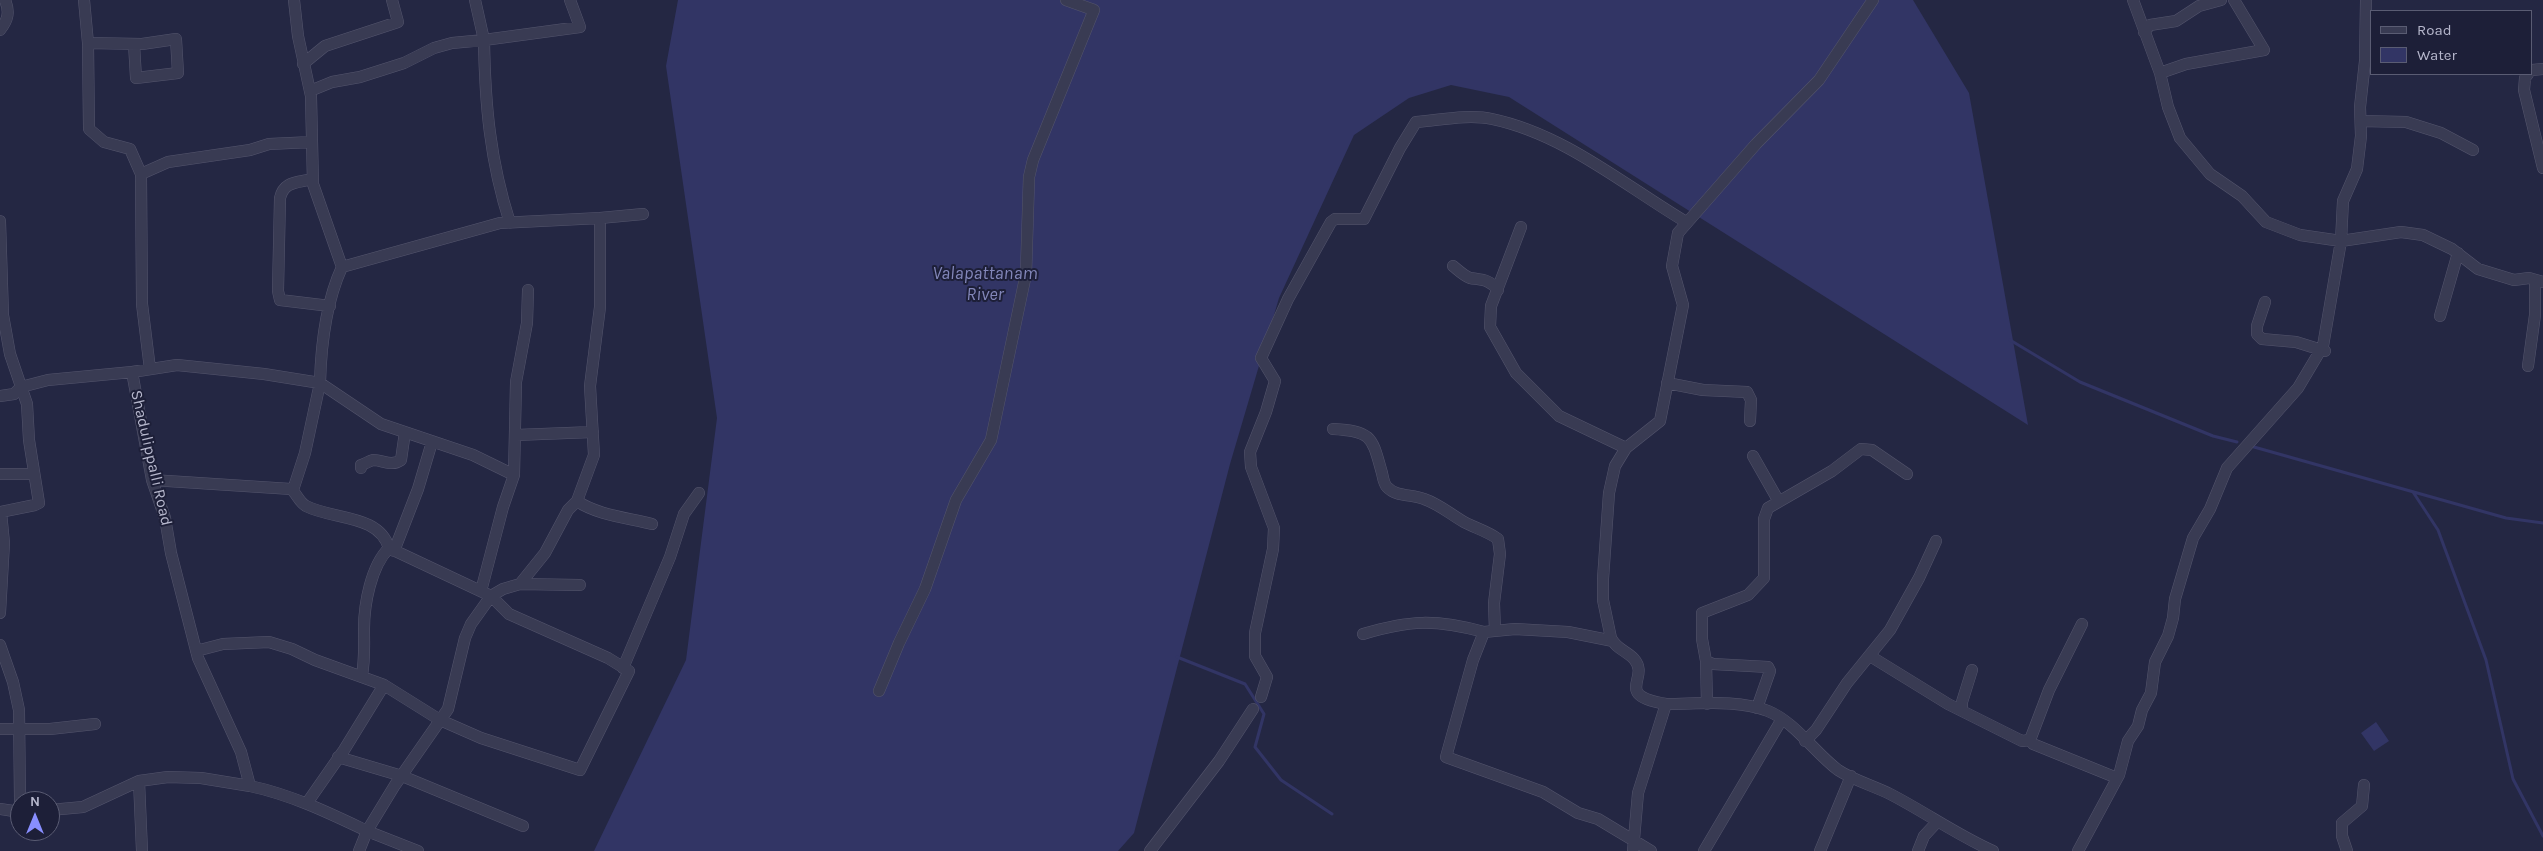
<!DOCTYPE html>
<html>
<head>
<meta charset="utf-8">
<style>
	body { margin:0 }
	#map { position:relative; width:2543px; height:851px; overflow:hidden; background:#242743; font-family:Karla,sans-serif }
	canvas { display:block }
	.legend { position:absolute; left:2370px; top:10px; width:162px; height:65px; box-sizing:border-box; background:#1d1f38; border:1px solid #5a5c73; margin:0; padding:6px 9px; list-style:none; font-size:15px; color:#b6b7cc }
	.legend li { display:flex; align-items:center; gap:10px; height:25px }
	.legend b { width:25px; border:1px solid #5a5c73 }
	.north { position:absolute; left:10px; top:791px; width:50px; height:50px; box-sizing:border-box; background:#1d1f38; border:1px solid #5a5c73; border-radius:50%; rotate:0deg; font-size:14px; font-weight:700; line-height:20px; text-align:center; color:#b6b7cc }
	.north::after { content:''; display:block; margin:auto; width:18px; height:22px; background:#888eff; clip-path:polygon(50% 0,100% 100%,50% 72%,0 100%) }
</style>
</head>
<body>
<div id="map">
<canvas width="2543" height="851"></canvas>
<ul class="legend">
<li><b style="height:6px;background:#393b53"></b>Road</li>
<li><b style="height:14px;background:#323565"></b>Water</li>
</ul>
<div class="north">N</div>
</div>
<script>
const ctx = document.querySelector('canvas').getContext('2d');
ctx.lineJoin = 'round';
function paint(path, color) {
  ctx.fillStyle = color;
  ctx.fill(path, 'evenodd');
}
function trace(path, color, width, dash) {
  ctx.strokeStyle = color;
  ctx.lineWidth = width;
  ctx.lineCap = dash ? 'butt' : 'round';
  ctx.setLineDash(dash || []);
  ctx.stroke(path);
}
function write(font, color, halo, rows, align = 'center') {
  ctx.font = font + ' Karla,sans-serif';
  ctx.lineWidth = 4;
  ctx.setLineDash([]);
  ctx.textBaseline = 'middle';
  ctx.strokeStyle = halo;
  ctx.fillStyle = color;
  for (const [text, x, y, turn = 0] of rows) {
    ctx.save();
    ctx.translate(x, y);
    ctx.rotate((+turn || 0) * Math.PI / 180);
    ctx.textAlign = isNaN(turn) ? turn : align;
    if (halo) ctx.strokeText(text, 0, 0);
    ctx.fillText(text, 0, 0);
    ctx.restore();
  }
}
const water = new Path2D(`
	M678 0H1913L1969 93 2028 425 1509 97 1451 85 1409 98 1354 135 1279 298 1230 464 1134 833 1118 851H594L686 660 717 418 666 66Z
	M2376 722 2389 741 2374 751 2361 733Z`);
const stream = new Path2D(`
	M2010 340 2080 382 2213 436 2237 442
	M2254 447 2506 518 2543 523
	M2413 492 2438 530 2486 660 2513 779 2543 836
	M1177 657 1245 684 1264 714 1255 747 1281 780 1332 814`);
const minor = new Path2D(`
	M84 0 88 43 142 44 176 39 178 73 136 78 134 44
	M475 0 484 40 580 27 570 0
	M2133 0 2160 73
	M2234 0 2264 50 2186 64 2160 73 2168 107 2180 138 2210 174 2242 196 2266 222 2300 235 2341 241 2401 232 2423 235 2452 249 2478 269 2514 280 2529 278 2543 282
	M0 30C8 20 10 12 5 0
	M2144 32 2150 25 2176 21 2199 6 2221 0
	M88 43 89 129 104 142 130 149 141 174
	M303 64 325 46 398 22 392 0
	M2532 70 2543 69
	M2528 74 2525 78 2524 90 2543 168
	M310 91 332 82 360 77 404 63 434 48 452 43 484 40C485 104 490 161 510 223
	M2361 121 2406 122 2441 133 2473 150
	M312 179C297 183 284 181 280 198L278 291 280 300 330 306
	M600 218 643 214
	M0 221 3 315 10 354 27 404 29 440 39 503 35 505 0 512
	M1521 227 1491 306 1490 327 1516 373 1559 416 1626 448
	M1453 266C1458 270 1464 276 1470 278 1482 280 1489 279 1498 290
	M2265 302 2257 326V334L2262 339 2296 342 2325 351
	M2440 316 2458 253
	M2528 366 2535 315V281
	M150 369 142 304 141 174 168 162 250 150 269 144 312 142
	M1667 383 1703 390 1747 392 1751 400 1750 421
	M0 396 14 394 21 387 48 380 132 372
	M1333 429C1373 431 1372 438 1382 473 1383 478 1384 484 1387 487 1396 497 1412 494 1424 499 1439 504 1450 514 1464 522 1475 528 1487 531 1498 539L1500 554 1494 603 1495 631
	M516 435 593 432
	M1753 456 1778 500
	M361 468V465C365 464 369 461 373 460 383 460 391 467 401 460L405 432
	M0 474H33
	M152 480 291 489C297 494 299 502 306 506 333 520 379 514 389 548L491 596 503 589 520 584 545 553 568 510 577 501 594 455 590 386 600 307V218L500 223 342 267
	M293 490 305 453 320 383 381 424 473 455 514 475
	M577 501C597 515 629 518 652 524
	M394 551 418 489 432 442
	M520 584 580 585
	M481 591 503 507 514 475 516 382 527 323 528 290
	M0 613 4 543 1 512
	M2082 624 2049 690 2030 740 2033 744 2117 778
	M1363 634C1410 620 1435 619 1484 632
	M1613 641 1568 632 1515 629 1484 632 1473 660 1446 757 1543 792 1578 813 1598 819 1651 851
	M0 645 13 682 19 710 20 801
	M196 651 223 644 269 642 292 649 315 660 384 685
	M1870 656 1948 704 2022 741 2030 740
	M1706 661 1707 704
	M623 668 670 557 684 514 699 493
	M362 675C365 659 364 645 364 629 364 604 371 566 389 548
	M879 691 899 643 925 589 956 500 991 440 1026 274 1029 177 1033 160 1094 10 1066 0
	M1261 697 1267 677 1255 656V633L1273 549 1274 528 1251 467 1250 452 1266 412 1275 381 1261 358 1288 299 1331 222 1335 219H1364L1400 148 1416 122C1440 120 1469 114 1492 119 1564 134 1624 185 1686 222
	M1666 704C1612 695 1651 678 1634 659 1627 651 1616 649 1611 638L1603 600V579L1609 493 1615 466 1626 448 1660 421 1683 305 1672 266 1678 233 1756 144 1819 80 1873 0
	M1757 708 1770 671 1768 667 1713 664 1706 661 1702 639V613L1748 595 1764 578V519L1768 508 1832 471 1861 449 1872 450 1907 474
	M1962 709V702L1972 670
	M0 729H50L95 724
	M1805 741 1816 730 1847 683 1890 630 1919 578 1936 541
	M338 757 402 776 523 826
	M139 781 142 851
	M250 786C292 795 329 813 367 831L359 851
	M307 803 344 750 384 685 440 720 481 738 580 770 629 671 608 658 509 614 491 596 471 624 465 638 448 709 395 785 367 831 418 851
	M0 809 20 812
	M50 810 83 807 139 781 168 777 201 778 250 786 241 752 198 658 171 553 165 518 152 480 132 372 177 365 264 374 320 383C321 345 326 302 342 267L313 184 311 96 298 36 294 0
	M1150 851 1219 761 1253 709
	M1633 851 1638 793 1666 704C1699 704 1737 699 1768 711 1795 722 1815 753 1838 770 1853 780 1874 786 1890 794 1925 812 1957 835 1993 851
	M1704 851 1782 719
	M1820 851 1851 776
	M1918 851 1924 836 1937 822
	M2078 851 2119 775 2128 741 2138 726 2142 710 2151 693 2155 662 2168 636 2173 618 2175 599 2193 538 2210 509 2227 468 2298 388 2323 346 2341 241 2343 201 2357 169 2361 136 2360 107 2365 61 2366 0
	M2347 851 2342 836V823L2362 806 2364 785`);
const streetNames = [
	["Shadulippalli Road",151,458,77]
];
const waterNames = [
	["Valapattanam",985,274],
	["River",985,295]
];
paint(water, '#323565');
trace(stream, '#323565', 3);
trace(minor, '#54556d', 12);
trace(minor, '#393b53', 11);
write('16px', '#b6b7cc', '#1d1f38', streetNames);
write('italic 18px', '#8387ba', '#1d1f38', waterNames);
</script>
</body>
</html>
